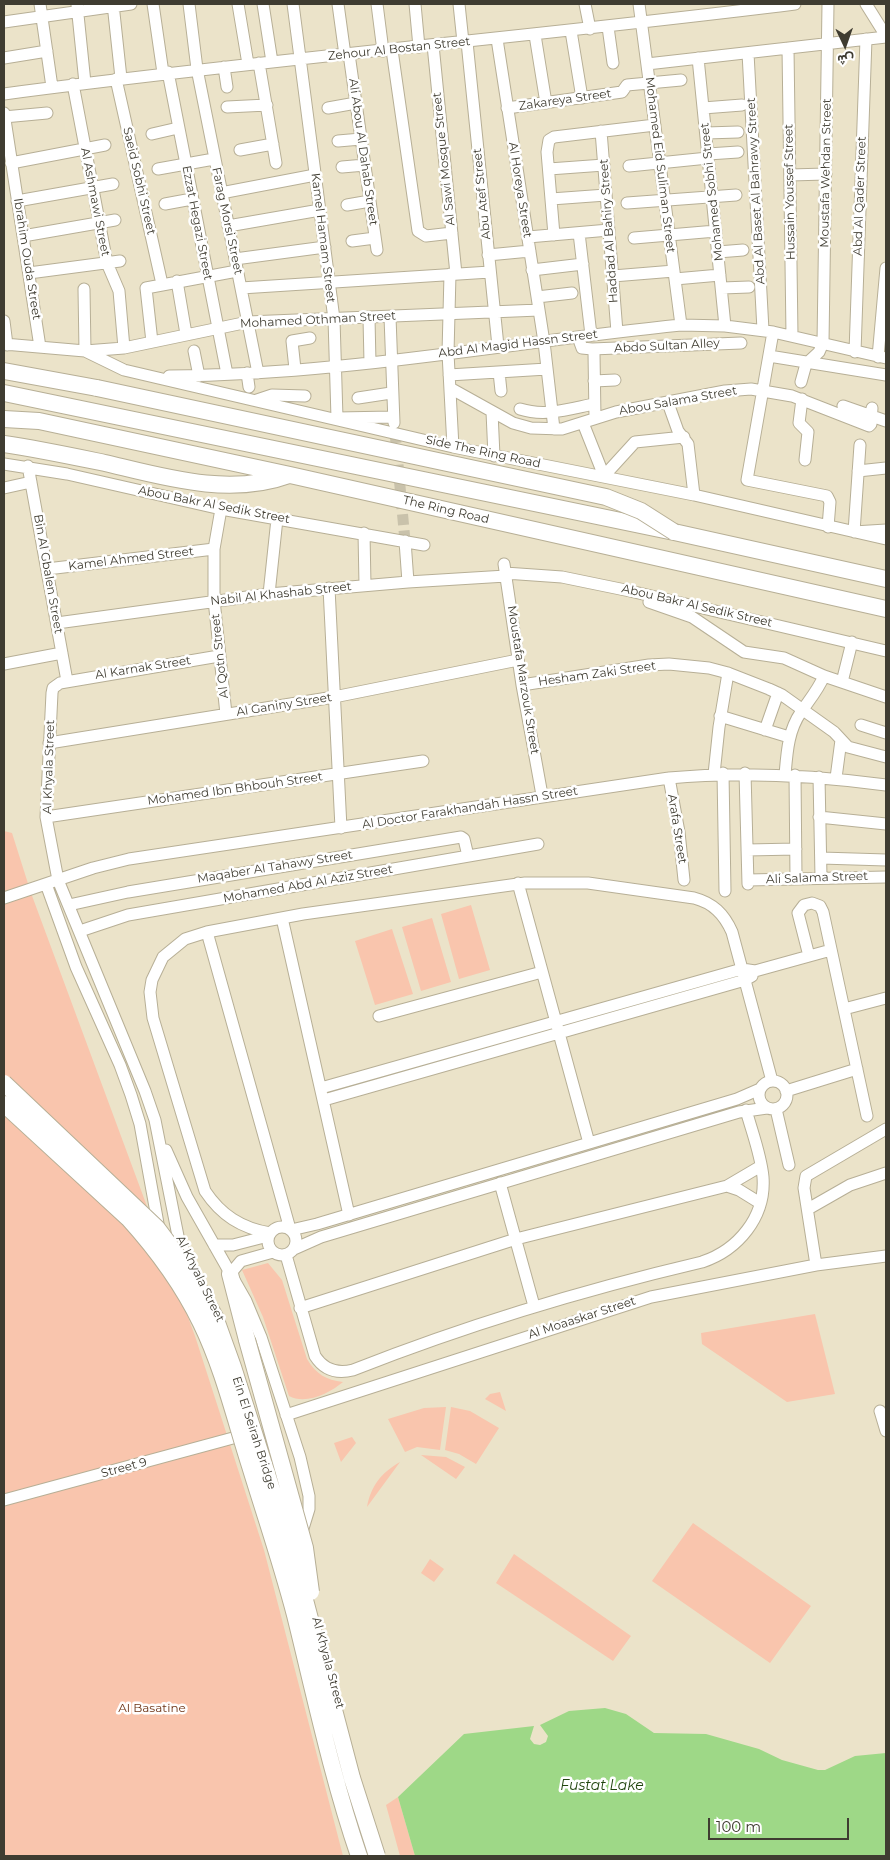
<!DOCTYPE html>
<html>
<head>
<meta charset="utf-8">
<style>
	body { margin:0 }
	#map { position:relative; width:890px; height:1860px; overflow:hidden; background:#ebe3c9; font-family:Montserrat,Vazirmatn,sans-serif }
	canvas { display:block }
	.frame { position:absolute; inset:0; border:5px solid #3f3c31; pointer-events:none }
	.north { position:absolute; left:820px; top:20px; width:50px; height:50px; -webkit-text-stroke:4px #fff; paint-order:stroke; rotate:177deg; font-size:14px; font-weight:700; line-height:20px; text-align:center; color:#3f3c31 }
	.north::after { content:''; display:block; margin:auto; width:18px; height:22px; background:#3f3c31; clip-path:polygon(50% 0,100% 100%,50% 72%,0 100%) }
	.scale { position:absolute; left:708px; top:1818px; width:141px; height:22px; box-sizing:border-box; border:2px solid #3f3c31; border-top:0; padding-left:6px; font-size:15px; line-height:18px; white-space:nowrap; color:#3f3c31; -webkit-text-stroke:4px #fff; paint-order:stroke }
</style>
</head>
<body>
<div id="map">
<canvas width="890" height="1860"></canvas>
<div class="frame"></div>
<div class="north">ش</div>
<div class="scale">100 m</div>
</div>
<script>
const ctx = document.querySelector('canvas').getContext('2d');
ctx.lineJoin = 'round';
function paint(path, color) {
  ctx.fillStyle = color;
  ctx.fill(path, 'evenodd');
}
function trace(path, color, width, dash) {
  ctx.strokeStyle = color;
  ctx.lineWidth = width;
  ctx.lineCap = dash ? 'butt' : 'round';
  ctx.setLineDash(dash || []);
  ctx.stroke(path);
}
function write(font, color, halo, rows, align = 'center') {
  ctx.font = font + ' Montserrat,sans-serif';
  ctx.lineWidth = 5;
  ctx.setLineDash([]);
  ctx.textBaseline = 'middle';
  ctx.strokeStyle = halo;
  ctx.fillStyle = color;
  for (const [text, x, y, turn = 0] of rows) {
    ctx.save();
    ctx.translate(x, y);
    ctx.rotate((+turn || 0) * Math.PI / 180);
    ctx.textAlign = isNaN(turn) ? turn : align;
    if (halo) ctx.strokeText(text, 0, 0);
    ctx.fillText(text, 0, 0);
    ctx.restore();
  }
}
const green = new Path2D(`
	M4 831 12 833 31 893 195 1336 264 1550 343 1856H4Z
	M471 905 490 970 459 979 441 914Z
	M432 918 451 982 421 991 402 927Z
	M392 929 413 994 375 1005 355 941Z
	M268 1263 282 1280 307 1359C316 1374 326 1380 343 1382 330 1393 306 1405 289 1396L263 1317 242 1270Z
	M815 1314 835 1394 787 1402 702 1344 701 1333Z
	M500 1392 506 1411 485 1399 490 1394Z
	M446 1407 440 1450 417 1447 405 1452 388 1419 424 1408Z
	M451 1407 470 1411 499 1428 476 1464 459 1454 445 1450Z
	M352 1437 356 1443 341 1462 334 1443Z
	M421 1455 446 1457 465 1467 456 1479Z
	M400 1462 367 1507C371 1486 381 1473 400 1462Z
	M693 1523 811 1606 770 1663 652 1581Z
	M514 1554 631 1636 613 1661 496 1583Z
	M430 1559 444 1569 434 1582 421 1573Z
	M398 1797 415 1856H400L386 1805Z`);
const water = new Path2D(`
	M605 1708 626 1714 654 1733 706 1734 759 1749 782 1760 818 1770H825L855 1756 886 1753V1856H415L398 1797 464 1734 534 1726 530 1739 534 1744 540 1745 546 1742 548 1736 540 1725 569 1711Z`);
const minorTunnel = new Path2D(`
	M395 432 405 541`);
const minor = new Path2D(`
	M40 4 52 87
	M113 4 121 78
	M153 4 163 73
	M189 4 197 69 258 373
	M238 4 248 64
	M263 4 272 62
	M293 4 334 319 337 418 393 417
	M338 4 345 55
	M377 4 383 51
	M415 4 419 47
	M459 4 463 42
	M585 4 590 29
	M639 4 681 325
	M866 4 886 36
	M77 5 85 83
	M4 22 131 4
	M608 27 613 63
	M571 31 582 98
	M535 35 546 103
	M497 39 544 342 554 429
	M467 42 498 346
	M433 45 456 274
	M788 48 792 335
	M392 50 418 231 426 236 452 233
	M748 53 763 330
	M349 54 377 250
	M4 58 47 51
	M698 58 725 326
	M259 63 276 163
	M647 64 886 37
	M224 67 227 87
	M168 72 227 374
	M116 79 162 284
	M73 84 107 263 119 291 124 348
	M4 94C267 59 531 37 795 4
	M227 107 267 105
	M328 108 356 103
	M507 108 622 92 627 85 681 80
	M703 108 742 105
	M4 113 40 347
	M4 117 47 113
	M601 131 617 332
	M706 133 738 132
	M152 134 178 128
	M338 141 361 139
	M240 150 273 144
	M708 154 738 152
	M11 163 105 145
	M629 166 708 158
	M342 167 365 165
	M158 169 214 159
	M549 169 604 165
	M790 175 826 174
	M221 193 315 175
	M551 199 606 195
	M17 201 113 184
	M627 203 736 195
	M165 204 192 199
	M347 205 370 201
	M228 226 320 210
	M579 233 591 335
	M554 235 547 152 549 140 554 137 655 125
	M23 236 115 220
	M528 237 609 230
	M634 238 716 231
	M352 241 375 238
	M718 252 743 250
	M488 255 530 251
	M235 259 325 247
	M532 270 583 264
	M29 273 120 261
	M450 274 448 353 453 447
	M613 276 674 271
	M675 279 720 275
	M177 281 186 334
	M241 288 490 272
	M722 288 749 287
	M84 289 85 351 124 370 453 447 694 495 886 539
	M537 297 572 293
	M390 317 394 423
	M369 318 370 363
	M4 321 7 345
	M773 332 747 480 827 496 830 502 828 527
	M578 337 582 348 592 349 594 353 595 418
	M152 342 146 288 237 271
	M4 344 85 351 124 348 248 322 539 310
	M592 349 741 343
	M194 351 199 376
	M855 352 866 39
	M769 356 886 375
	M878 357 886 268
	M295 369 292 341 310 338
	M499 372 501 391
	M247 373 249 387
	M449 375 547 369
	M169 376C341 375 511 342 681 325L725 326 773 332 886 358
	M594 381 615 380
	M801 382 806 364 819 352 823 343 828 4
	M450 388 513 423 531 428 562 429 616 412 725 391 751 389 792 396 869 426 871 424 872 408
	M358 398 391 393
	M802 399 799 423 808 432 805 460
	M257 400 272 395 305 396
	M668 403 678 431 688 444 694 495
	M843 406 886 421
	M520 409C545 417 569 409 594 404
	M492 412 494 456
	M583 423 604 476 635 442 684 437
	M860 445 854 532 886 530
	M4 464 67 474 221 509 424 545
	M28 466 67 681
	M858 471 886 468
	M4 488 31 482
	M221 509 214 549V600L226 714
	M364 533 365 585
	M405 541 408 582
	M504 564 522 685 542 795
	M47 569 214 549
	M505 573 562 577 630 591 886 651
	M329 588 341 828
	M269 594 277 519
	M649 602 692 617 744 652 784 658 824 676 886 697
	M57 623 269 594 408 582 506 576
	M4 664 62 653
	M842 682 852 642
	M522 685 649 665 669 664 709 668 728 673 769 689 782 695 834 732 848 747 886 757
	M720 716 789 737
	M861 725 886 733
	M765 730 778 693
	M49 743 334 697 518 660
	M723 773 725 891
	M745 773 748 884
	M714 774 719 727 728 673
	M785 775C787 752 788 731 801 712 810 699 818 690 824 676
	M795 775 796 878
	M819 777 821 877
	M669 778 679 832 684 880
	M836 778 841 740
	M46 817 423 761
	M819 817 886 824
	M747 850 796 849
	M821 858 886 860
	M748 880 886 877
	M518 883 589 1143
	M46 884 76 967 120 1065 131 1095 140 1124 159 1229
	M4 898 93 868 129 859 669 778C743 771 812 775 886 785
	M69 905 128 892 461 837 464 839 468 856
	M282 918 349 1215
	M80 931 128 915 538 844
	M207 932 290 1229
	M809 956 798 913 804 905 812 903 820 906 823 912 867 1116
	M844 1009 886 998
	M379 1016 542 972
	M759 1095a14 14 0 1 1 28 0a14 14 0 1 1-28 0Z
	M321 1088 742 969 755 971 831 950
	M786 1091 857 1069
	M324 1100 745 980 752 976
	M776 1109 789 1165
	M166 1150 187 1197 246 1301 261 1337 300 1457 309 1496V1509L301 1535
	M500 1183 534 1306
	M727 1186 739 1190 760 1203
	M808 1209 850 1185 886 1173
	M268 1241a14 14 0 1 1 28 0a14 14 0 1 1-28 0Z
	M291 1230 317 1224 737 1099 760 1089
	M270 1233C241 1228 221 1215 205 1191L153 1018 150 992 152 980 163 957 185 939 207 932 303 914 525 883H588L694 898C713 903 724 914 732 932L772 1081
	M214 1245H233L268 1236
	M294 1249 321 1237 739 1112 767 1108
	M286 1255 315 1356C324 1370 337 1374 353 1370 467 1325 583 1290 702 1262 738 1250 766 1217 763 1177 761 1155 752 1132 746 1110
	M190 1263 179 1241 155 1120 145 1091 58 880 46 817 52 693 53 688 60 683 219 656
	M816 1265 804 1188 806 1176 886 1129
	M230 1274 241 1261 273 1252
	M300 1308 516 1239 727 1186 761 1166
	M880 1411 886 1431
	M286 1415 651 1297 816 1265 886 1256
	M4 1500 244 1435`);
const highway = new Path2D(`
	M4 371 97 388
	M4 393 674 532 886 579
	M4 419 39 421 290 475 886 609
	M4 444C38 449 71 456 105 463 164 477 229 497 289 475
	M230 1274 247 1340`);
const highwayBridge = new Path2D(`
	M97 388 606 497 641 511 674 532
	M4 1083 157 1228 189 1271 215 1317 233 1367 295 1562 352 1778 377 1856
	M4 1104 128 1218C157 1250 182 1284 201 1323 223 1368 235 1419 250 1466 265 1515 282 1565 295 1615 315 1696 332 1777 359 1856
	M247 1340 305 1548 311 1592`);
const streetNames = [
	["Zehour Al Bostan Street",399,49,-6],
	["Zakareya Street",565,100,-8],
	["Ali Abou Al Dahab Street",363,152,82],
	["Al Sawi Mosque Street",444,159,-96],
	["Mohamed Eid Suliman Street",660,165,83],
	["Moustafa Wehdan Street",826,173,-89],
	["Saeid Sobhi Street",139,181,77],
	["Al Horeya Street",520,190,81],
	["Abd Al Baset Al Bahrawy Street",756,191,-93],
	["Mohamed Sobhi Street",712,192,-96],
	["Hussain Youssef Street",790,192,-91],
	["Abu Atef Street",482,194,-96],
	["Abd Al Qader Street",860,196,-88],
	["Al Ashmawi Street",95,202,79],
	["Farag Morsi Street",227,221,78],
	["Ezzat Hegazi Street",197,223,79],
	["Haddad Al Bahiry Street",609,231,-94],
	["Kamel Hamam Street",323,238,83],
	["Ibrahim Ouda Street",27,259,81],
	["Mohamed Othman Street",318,320,-3],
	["Abd Al Magid Hassn Street",518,344,-7],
	["Abdo Sultan Alley",667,346,-3],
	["Abou Salama Street",678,401,-10],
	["Side The Ring Road",483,452,12],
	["Abou Bakr Al Sedik Street",214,505,11],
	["The Ring Road",446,510,13],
	["Kamel Ahmed Street",131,559,-7],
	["Bin Al Gbalen Street",48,574,80],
	["Nabil Al Khashab Street",281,594,-6],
	["Abou Bakr Al Sedik Street",697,606,13],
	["Al Qotn Street",220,656,-96],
	["Al Karnak Street",143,668,-9],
	["Hesham Zaki Street",597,674,-8],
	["Moustafa Marzouk Street",523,680,81],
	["Al Ganiny Street",284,705,-9],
	["Al Khyala Street",49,767,-88],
	["Mohamed Ibn Bhbouh Street",235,789,-8],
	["Al Doctor Farakhandah Hassn Street",470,808,-9],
	["Arafa Street",677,829,81],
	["Maqaber Al Tahawy Street",275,867,-9],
	["Ali Salama Street",817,878,-2],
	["Mohamed Abd Al Aziz Street",308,884,-10],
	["Al Khyala Street",200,1279,64],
	["Al Moaaskar Street",582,1318,-18],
	["Ein El Seirah Bridge",254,1433,72],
	["Street 9",124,1468,-15],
	["Al Khyala Street",328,1663,75]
];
const parkNames = [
	["Al Basatine",152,1708]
];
const waterNames = [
	["Fustat Lake",602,1786]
];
paint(green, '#f9c5ad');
paint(water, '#9ed887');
trace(minorTunnel, '#c9c2ab', 11, [11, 5.5]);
trace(minor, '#b7af96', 13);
trace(highway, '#b7af96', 18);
trace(minor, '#fff', 11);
trace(highway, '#fff', 16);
trace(highwayBridge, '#b7af96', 18, []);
trace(highwayBridge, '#fff', 16);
write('12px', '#3f3c31', '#fff', streetNames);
write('12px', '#6e3415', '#fff', parkNames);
write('italic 14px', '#20450e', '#fff', waterNames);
</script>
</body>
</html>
